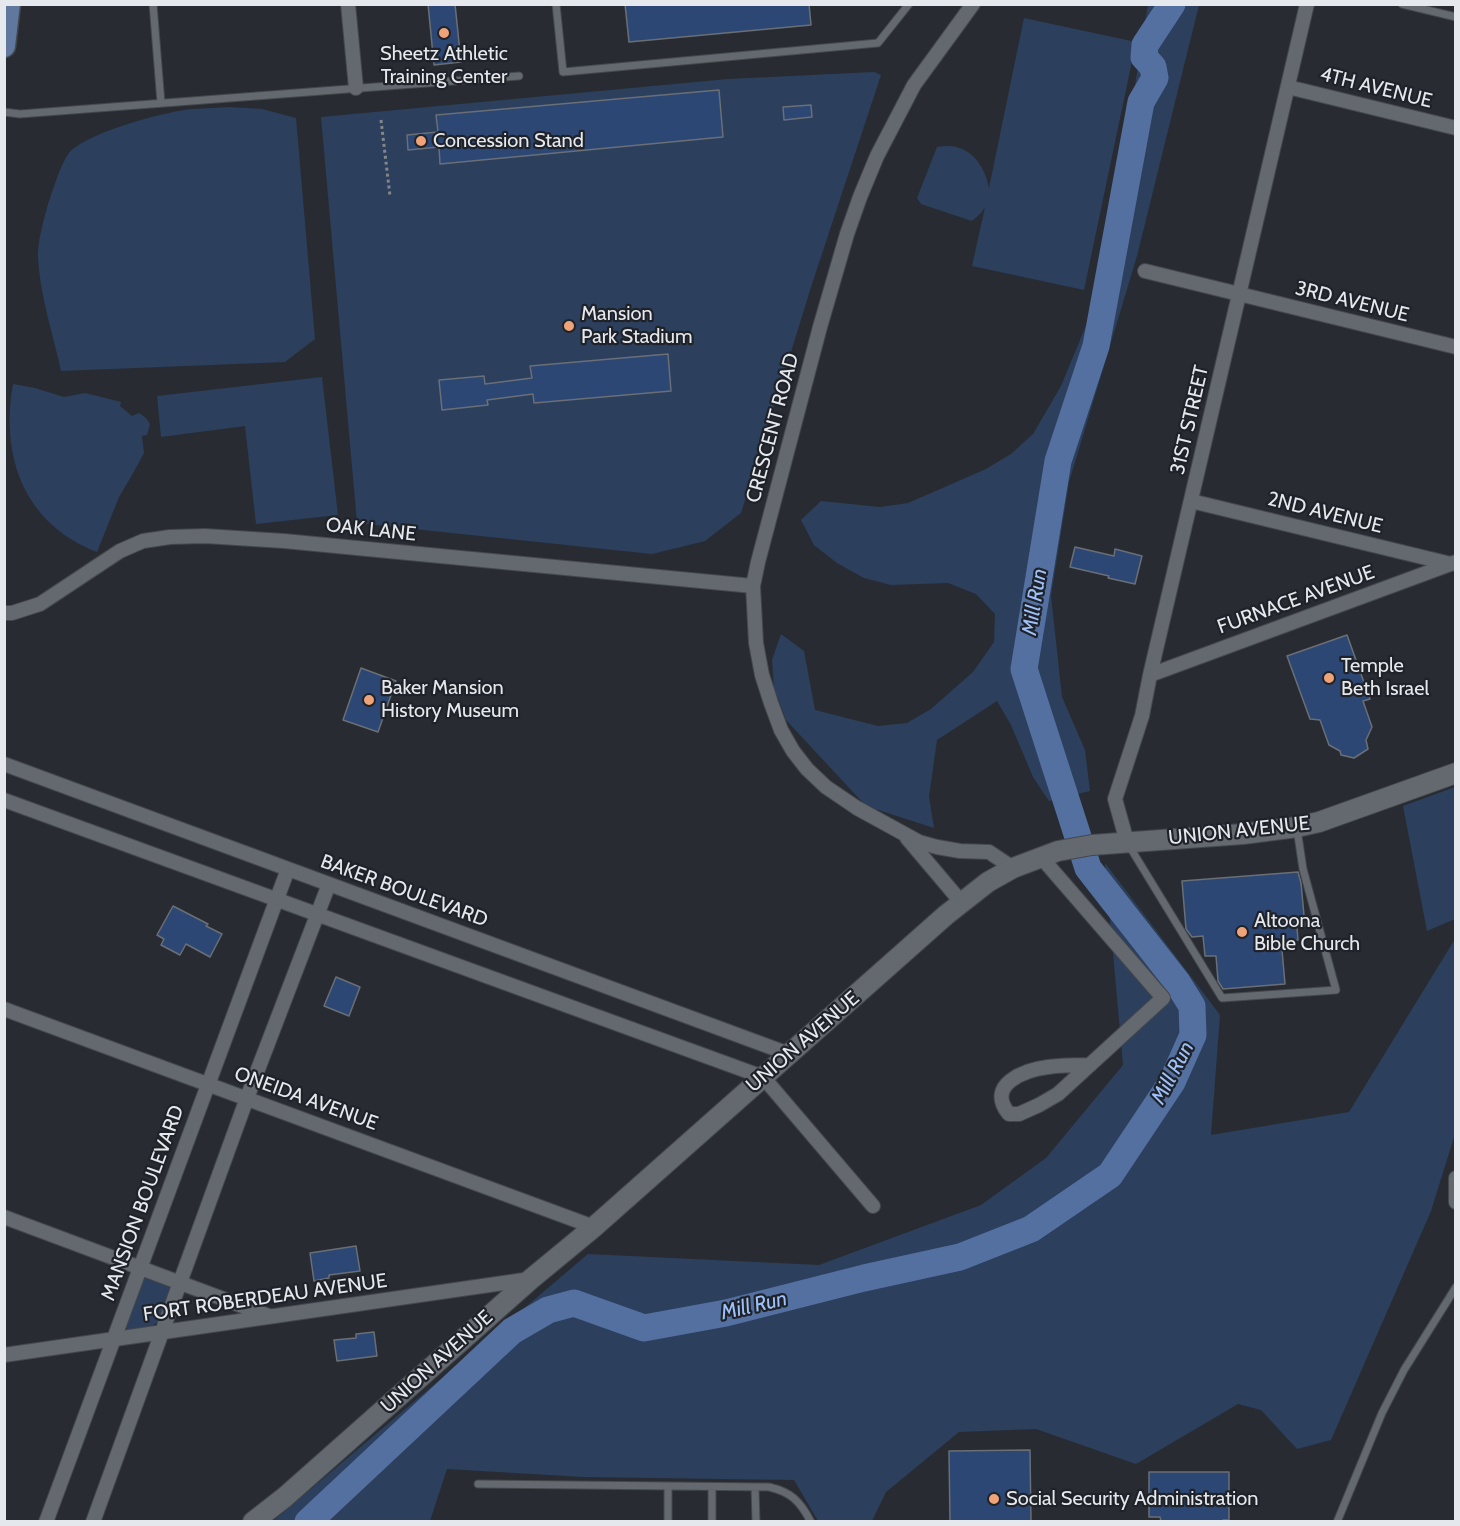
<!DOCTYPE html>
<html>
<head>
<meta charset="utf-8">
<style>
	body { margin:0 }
	#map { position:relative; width:1460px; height:1526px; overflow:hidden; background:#282c32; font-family:Cabin,sans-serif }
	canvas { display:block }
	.frame { position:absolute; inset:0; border:6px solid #e5e8ec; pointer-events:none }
</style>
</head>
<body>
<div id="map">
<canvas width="1460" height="1526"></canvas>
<div class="frame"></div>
</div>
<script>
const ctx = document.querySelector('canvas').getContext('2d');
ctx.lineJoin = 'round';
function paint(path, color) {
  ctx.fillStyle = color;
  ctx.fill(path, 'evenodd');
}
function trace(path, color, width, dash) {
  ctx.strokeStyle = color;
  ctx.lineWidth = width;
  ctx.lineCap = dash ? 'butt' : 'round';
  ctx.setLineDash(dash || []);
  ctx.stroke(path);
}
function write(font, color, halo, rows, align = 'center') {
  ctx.font = font + ' Cabin,sans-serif';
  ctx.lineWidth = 4.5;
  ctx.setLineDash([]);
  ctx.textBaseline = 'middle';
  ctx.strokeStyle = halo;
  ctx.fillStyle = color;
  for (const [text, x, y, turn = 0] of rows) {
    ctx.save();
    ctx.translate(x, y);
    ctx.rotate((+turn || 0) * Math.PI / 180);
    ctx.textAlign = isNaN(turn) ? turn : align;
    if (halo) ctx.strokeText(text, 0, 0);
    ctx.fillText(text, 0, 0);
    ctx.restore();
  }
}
const green = new Path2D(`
	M1148 5H1199L1137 256 1069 482 1051 596 1062 697 1085 750 1090 791 1049 801 1033 777 1011 725 997 701 937 740 929 797 934 828 866 806 786 720 774 688 772 660 781 634 804 651 815 710 878 726 907 723 931 709 973 672 994 642 995 614 976 594 948 583 891 585 864 578 837 563 814 545 801 520 821 501 880 507 908 503 986 469 1011 454 1033 434 1061 386 1092 311 1127 135Z
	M1024 18 1136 42 1084 290 972 266 985 207 981 213 972 221 921 204 917 198 937 147C967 141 984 162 989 188Z
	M874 72 881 75 812 284 741 513 705 541 652 554 357 523 321 117 728 79Z
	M230 107 262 109 296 118 315 339 285 362 61 371C53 334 40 296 38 258 37 243 44 219 48 204 53 190 60 165 69 153 86 133 166 111 193 109 205 108 218 108 230 107Z
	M322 377 338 515 256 524 245 426 161 437 157 396Z
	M13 384 35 388 64 397 85 393 121 402 120 406 132 416 139 413 146 418 150 424 147 435 142 436 144 453 132 475 119 497 97 552C25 524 0 458 13 384Z
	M1455 787V919L1427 931 1403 806Z
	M1105 863 1220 1015 1211 1135 1349 1112 1455 939V1134L1431 1211 1331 1440 1297 1449 1261 1410 1238 1404 1136 1464 1036 1429 959 1432 886 1492 872 1521H818L794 1480 583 1477 447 1469 430 1521 272 1522 588 1254 819 1265 981 1205 1046 1158 1123 1065Z
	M144 1278H148L171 1285 158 1322 149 1328 129 1330 126 1328V1324Z`);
const river = new Path2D(`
	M308 1522 512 1331 548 1310 574 1303 644 1328 726 1313 864 1278 960 1257 1031 1229 1110 1175 1172 1082 1193 1035 1192 1006 1177 982 1088 868 1024 669 1058 461 1096 346 1141 102 1155 78 1153 67 1144 57 1145 45 1172 4`);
const building = new Path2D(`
	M428 4H455L461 62 434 65Z
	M625 4H809L811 25 629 42Z
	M719 90 723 137 440 164 439 147 408 150 407 135 438 132 436 115Z
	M811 105 812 117 784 120 783 107Z
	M668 354 671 391 534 403 533 394 487 400 488 405 442 410 439 380 484 376 485 384 532 378 530 366Z
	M1075 547 1114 556 1115 549 1142 556 1135 584 1108 578 1109 576 1070 567Z
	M1347 635 1370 699 1363 701 1372 727 1366 740 1368 749 1354 758 1341 755 1340 751 1329 745 1320 720 1310 719 1287 656Z
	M361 668 396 681 378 732 343 720Z
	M1298 872 1301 883 1305 926 1297 927 1298 940 1289 941 1290 949 1282 950 1285 984 1223 989 1218 981 1216 956H1205L1203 936 1192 937 1186 929 1182 881Z
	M173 906 208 924 206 926 222 934 210 957 186 944 180 955 161 945 164 939 157 935Z
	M336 977 360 987 349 1016 324 1006Z
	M356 1246 360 1271 329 1275V1278L314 1281 310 1253Z
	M374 1332 377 1356 337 1361 334 1340 356 1338V1334Z
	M1030 1450 1031 1521H950L949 1451Z
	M1149 1472H1229V1520H1223V1521H1161L1160 1517H1149Z`);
const path = new Path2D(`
	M381 120 390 196`);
const lane = new Path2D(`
	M153 4 161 103
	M556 4 563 72 878 43 909 4
	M1402 4 1456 17
	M4 112 20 114 519 76
	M1128 844 1222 998 1336 990 1303 869 1297 829
	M478 1484 769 1487C791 1492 800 1501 811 1522
	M668 1486V1522
	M755 1487 756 1522
	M712 1522V1487
	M1337 1522 1382 1413 1404 1370 1456 1287`);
const street = new Path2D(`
	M348 4 356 88
	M973 4 914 85 877 156 860 197 847 234 820 327 758 562 753 586 756 643 762 675 771 703 781 730 793 751 807 769 826 787 857 808 919 842 937 847 960 851 989 852 1013 868
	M1288 87 1456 128
	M1145 271 1456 347
	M1191 501 1451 564
	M4 613H12L40 604 120 551 143 541 170 537 205 536 284 541 753 586
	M1150 675 1456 562
	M4 764 789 1054
	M4 800 763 1077 873 1206
	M907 838 962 903
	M1127 842 1115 799 1142 716 1150 675 1307 4
	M1041 857 1163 998 1058 1094 1039 1105 1019 1114H1009C985 1085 1024 1070 1048 1067 1062 1065 1076 1065 1090 1065
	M4 1009 594 1227
	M1456 1178V1202
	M4 1217 269 1316
	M4 1355 531 1279
	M46 1522 288 869
	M93 1522 247 1098 329 884`);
const secondary = new Path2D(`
	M253 1522 285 1497 531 1279 594 1227 946 915 988 882 1013 868 1058 851 1092 845 1243 834 1297 827 1319 822 1456 773`);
const primary = new Path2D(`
	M4 46 9 4`);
const markers = [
	[444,33,6,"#efa378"],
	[421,141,6,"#efa378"],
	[569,326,6,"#efa378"],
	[1329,678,6,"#efa378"],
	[369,700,6,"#efa378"],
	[1242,932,6,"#efa378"],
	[994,1499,6,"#efa378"]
];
const poiNames = [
	["Sheetz Athletic",444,54,"center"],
	["Training Center",444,77,"center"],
	["Concession Stand",433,141],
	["Mansion",581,314],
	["Park Stadium",581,337],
	["Temple",1341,666],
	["Beth Israel",1341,689],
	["Baker Mansion",381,688],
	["History Museum",381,711],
	["Altoona",1254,921],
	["Bible Church",1254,944],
	["Social Security Administration",1006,1499]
];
const streetNames = [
	["4TH AVENUE",1376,88,14],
	["3RD AVENUE",1352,302,14],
	["31ST STREET",1190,420,-77],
	["CRESCENT ROAD",773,428,-75],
	["2ND AVENUE",1325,513,14],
	["OAK LANE",371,530,6],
	["FURNACE AVENUE",1296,600,-20],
	["UNION AVENUE",1239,831,-6],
	["BAKER BOULEVARD",404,891,20],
	["UNION AVENUE",803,1042,-41],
	["ONEIDA AVENUE",306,1099,20],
	["MANSION BOULEVARD",143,1203,-70],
	["FORT ROBERDEAU AVENUE",265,1298,-8],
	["UNION AVENUE",437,1362,-42]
];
const waterNames = [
	["Mill Run",1035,602,-81],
	["Mill Run",1173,1073,-62],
	["Mill Run",754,1306,-13]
];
paint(green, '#2c3f5d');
trace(river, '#5370a0', 27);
paint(building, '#2c4774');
trace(building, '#6a6f76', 1.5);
trace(lane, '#44484c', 9);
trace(street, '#44484c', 16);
trace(secondary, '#44484c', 22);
trace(primary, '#44484c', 25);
trace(path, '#83868b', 3, [3, 3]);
trace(lane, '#64686f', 7);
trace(street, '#64686f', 14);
trace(secondary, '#64686f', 20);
trace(primary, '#60789d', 22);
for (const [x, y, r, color] of markers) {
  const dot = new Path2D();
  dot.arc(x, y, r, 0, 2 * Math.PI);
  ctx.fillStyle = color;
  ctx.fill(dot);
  trace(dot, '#1f2329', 2);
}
write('20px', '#e5e8ec', '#1f2329', poiNames, 'left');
write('20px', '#e5e8ec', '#1f2329', streetNames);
write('italic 21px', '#9dc1fa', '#1f2329', waterNames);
</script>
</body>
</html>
